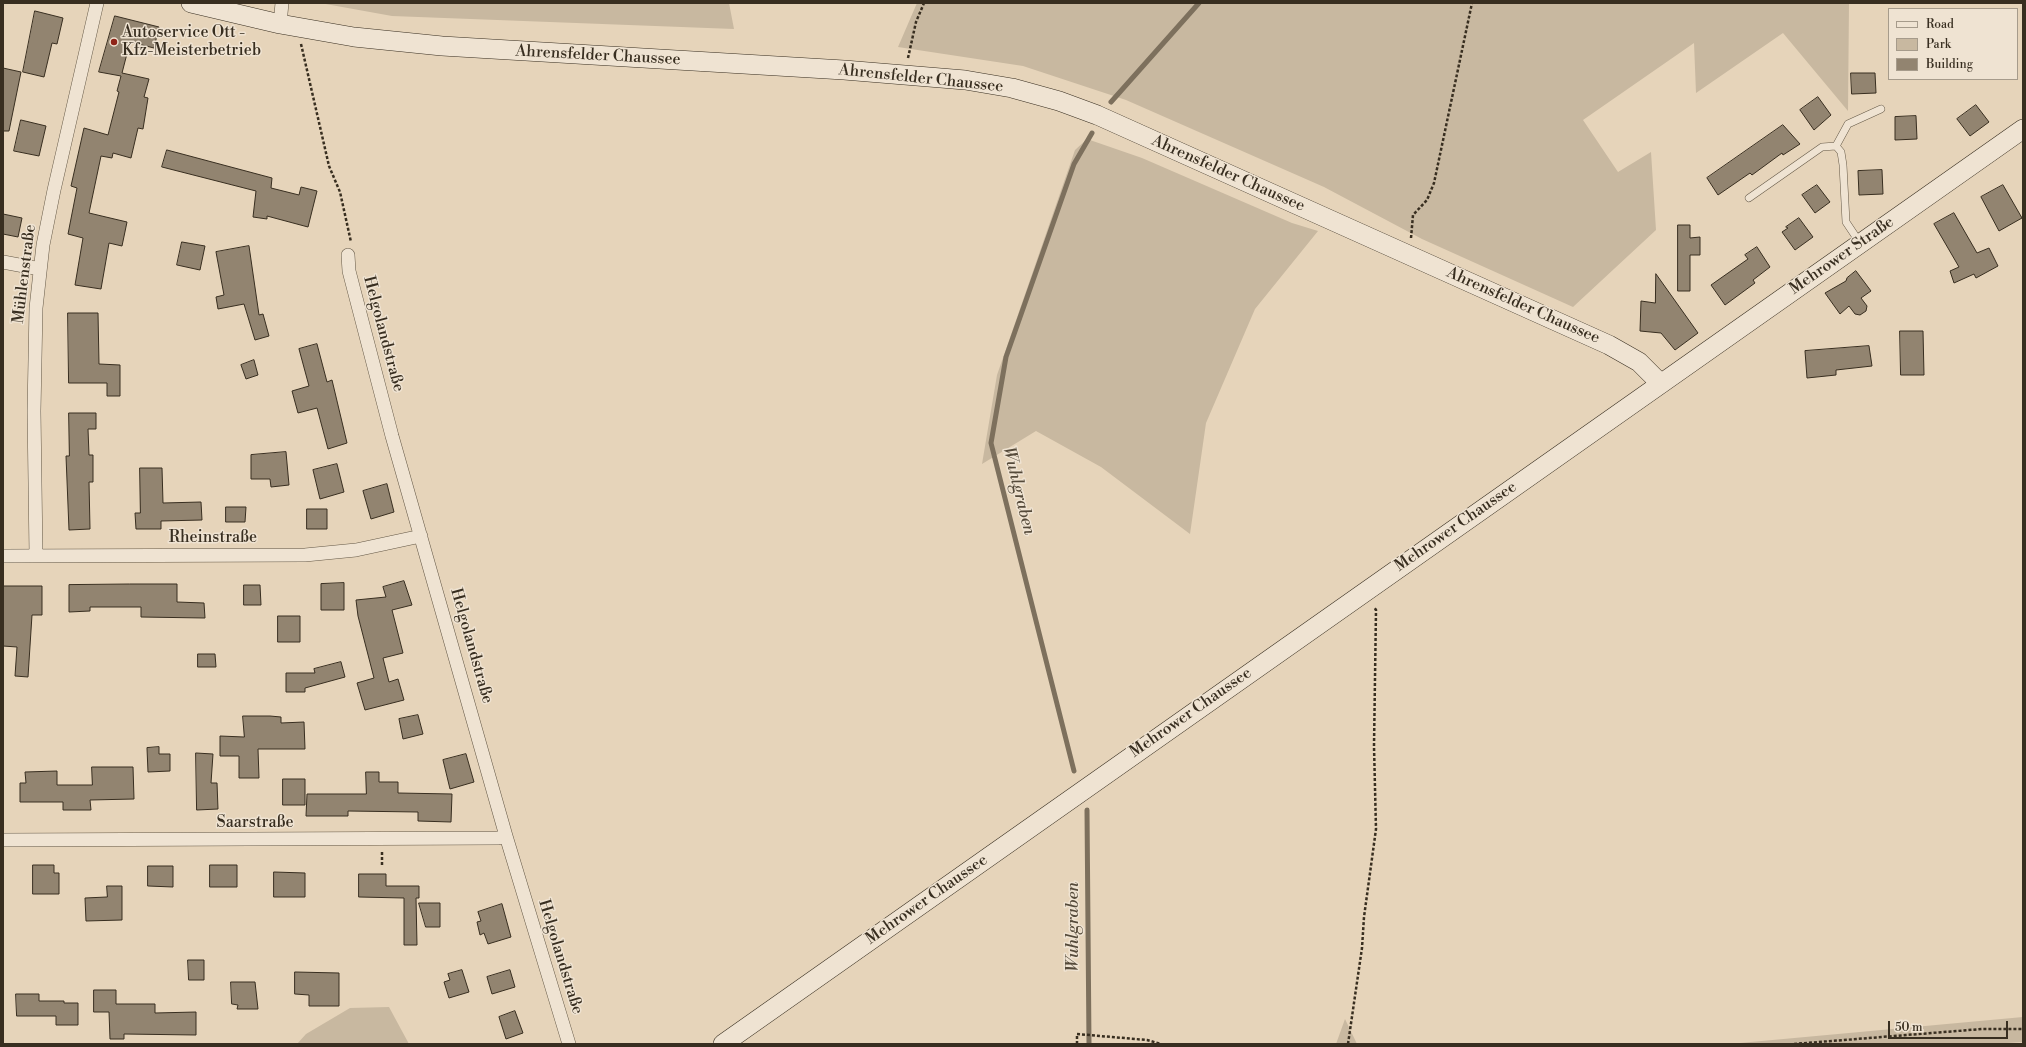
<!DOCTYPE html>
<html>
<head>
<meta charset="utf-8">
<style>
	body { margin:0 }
	#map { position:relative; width:2026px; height:1047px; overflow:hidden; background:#e6d4ba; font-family:"Libre Bodoni",serif }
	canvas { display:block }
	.frame { position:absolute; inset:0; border:4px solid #382e20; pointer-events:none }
	.legend { position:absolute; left:1888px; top:8px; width:130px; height:72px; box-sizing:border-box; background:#efe3d2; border:1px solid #a69b8b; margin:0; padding:5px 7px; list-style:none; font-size:12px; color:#382e20 }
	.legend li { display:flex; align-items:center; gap:8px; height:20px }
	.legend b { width:20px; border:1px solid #a69b8b }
	.scale { position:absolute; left:1888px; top:1021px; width:120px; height:18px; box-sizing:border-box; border:2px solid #382e20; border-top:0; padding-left:5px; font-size:12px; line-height:14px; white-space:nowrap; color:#382e20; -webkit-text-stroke:3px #efe3d2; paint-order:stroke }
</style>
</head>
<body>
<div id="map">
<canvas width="2026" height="1047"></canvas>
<div class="frame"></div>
<ul class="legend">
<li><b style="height:5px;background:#efe3d2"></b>Road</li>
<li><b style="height:11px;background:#c8b8a0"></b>Park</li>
<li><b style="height:11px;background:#928470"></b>Building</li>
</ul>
<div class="scale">50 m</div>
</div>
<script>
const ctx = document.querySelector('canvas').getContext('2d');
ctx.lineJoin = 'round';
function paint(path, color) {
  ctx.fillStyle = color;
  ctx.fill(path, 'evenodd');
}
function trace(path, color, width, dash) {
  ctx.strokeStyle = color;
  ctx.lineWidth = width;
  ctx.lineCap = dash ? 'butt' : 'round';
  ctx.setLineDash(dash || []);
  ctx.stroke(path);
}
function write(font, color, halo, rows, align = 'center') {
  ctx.font = font + ' "Libre Bodoni",serif';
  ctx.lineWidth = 3;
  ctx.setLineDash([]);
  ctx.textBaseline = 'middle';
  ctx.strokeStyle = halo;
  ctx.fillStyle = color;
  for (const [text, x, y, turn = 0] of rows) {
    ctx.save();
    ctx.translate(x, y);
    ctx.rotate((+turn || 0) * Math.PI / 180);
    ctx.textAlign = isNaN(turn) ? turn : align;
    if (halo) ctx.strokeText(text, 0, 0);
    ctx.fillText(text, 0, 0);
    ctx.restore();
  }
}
const green = new Path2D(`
	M320 3H729L734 29 392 16Z
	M917 3H1849L1848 111 1783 33 1696 93 1694 43 1583 120 1618 172 1651 152 1656 230 1573 307 1422 239 1324 187 1126 100 1023 66 898 47Z
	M1087 139 1142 158 1292 223 1318 231 1255 309 1206 423 1190 534 1101 467 1036 431 982 464 997 375 1075 150Z
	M389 1007 409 1044H297L306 1034 350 1008Z
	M2023 1017V1042L1991 1044H1729Z
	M1345 1019 1357 1044H1336Z`);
const stream = new Path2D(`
	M1111 102 1199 3
	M1074 771 991 443 1006 357 1074 164 1092 133
	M1087 810 1089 1044`);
const building = new Path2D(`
	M35 11 63 18 57 44 52 43 44 77 23 72Z
	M115 16 159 27 154 48 130 42 122 73 149 79 144 97 148 98 143 129 138 128 131 158 113 153 112 158 101 156 89 213 127 222 122 246 109 243 101 289 75 285 83 238 68 234 77 188 71 186 84 128 108 135 119 92 117 91 121 76 99 72Z
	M3 68 21 72 9 131H3Z
	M1851 73H1875L1876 93 1852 94Z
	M1818 97 1831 115 1814 130 1800 110Z
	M1976 105 1989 122 1970 136 1957 119Z
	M1916 116 1917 139 1895 140V117Z
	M21 120 46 126 39 156 14 151Z
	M1783 125 1800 144 1783 155 1782 153 1752 175 1750 173 1718 195 1707 178Z
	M167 150 272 178 271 188 299 195 301 187 317 191 308 227 267 216V219L253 217 256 191 162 167Z
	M1882 170 1883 194 1859 195 1858 171Z
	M1817 185 1830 202 1815 213 1802 195Z
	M2003 185 2022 218 1999 231 1981 197Z
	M1954 213 1977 253 1989 248 1998 266 1976 278 1974 274 1954 283 1950 271 1959 267 1934 224Z
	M3 214 22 218 18 237 3 234Z
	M1799 218 1813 237 1795 250 1782 232 1788 228 1786 227Z
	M1678 225H1690V238L1700 237V255H1690V291H1678Z
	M182 242 205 246 200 270 177 265Z
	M249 246 259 315 263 314 269 336 255 340 244 304 218 309 216 297 224 295 216 252Z
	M1757 247 1770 267 1753 280 1755 283 1725 305 1711 285 1748 259 1745 255Z
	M1856 271 1871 291 1861 298 1867 306 1866 311 1860 315 1855 314 1849 306 1840 314 1825 293 1846 281 1847 278Z
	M1656 274 1698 333 1675 350 1661 333 1640 331 1641 301 1655 303Z
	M68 313H98L99 364 120 365V396H107V383H69Z
	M1900 331H1923L1924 375H1901Z
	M317 344 327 382 332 380 347 443 328 449 317 408 298 413 292 391 309 386 299 349Z
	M1869 346 1872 366 1836 370V375L1807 378 1805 351Z
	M254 360 258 375 246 379 241 365Z
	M69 413H96V429H88L89 455H93V482H89L90 529 69 530 66 456H69Z
	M286 452 289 485 271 487 270 479H251V455Z
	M337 464 344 492 320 499 313 470Z
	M140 468H162L163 503 201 502 202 520 161 521V529H136L135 513H140Z
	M387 484 394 512 371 519 363 491Z
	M226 507H246L245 522H226Z
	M307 509H327V529H307Z
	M404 581 412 605 392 610 403 653 383 658 389 682 398 679 404 700 365 710 357 683 374 678 358 616 356 600 386 597 383 587Z
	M344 583V610H321V584Z
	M130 584H177V602L204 603 205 618 141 617V607H90V611L69 612V585Z
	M244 585H260L261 605H244Z
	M3 586H42V615H32L28 677 15 676 17 647 3 646Z
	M278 616H300V642H278Z
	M198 654H215L216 667H198Z
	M341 662 345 677 305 688V692H286V673H315L314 669Z
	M418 715 423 734 403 739 399 719Z
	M243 716H270L281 717V723L304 722 305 749H258L259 778H239V756H220V736L244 737Z
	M159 747V754H170V771L148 772 147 748Z
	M196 753 213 754 211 783H217L218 809 197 810Z
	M466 754 474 782 450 789 443 760Z
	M92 767H133L134 799 90 800 91 810H63V802H20V783H26L25 772 57 771V785H92Z
	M366 772H379V782H398V793L452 794 451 822 418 821V812L348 811V816H306L307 794H366Z
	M283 779H305V805H283Z
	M33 865H54V873H59V894H33Z
	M210 865H237V887H210Z
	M148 866H173V887L148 886Z
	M274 872 305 873V897H274Z
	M359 874H386V886H419V898H416L417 945H404V898L359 897Z
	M107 886H122V920L86 921 85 898 107 897Z
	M419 903H440V927H426Z
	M502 904 511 937 488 944 484 933 480 935 477 922 481 921 478 912Z
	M188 960H204V980H189Z
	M462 970 469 992 449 998 444 982 450 980 448 974Z
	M510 970 515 987 492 994 487 977Z
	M295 972 339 973V1006H309V995L295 994Z
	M231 982H255L258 1009H237L238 1005 232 1004Z
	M94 990H116V1004H155V1013L196 1012V1035L124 1034V1039H110L109 1012H94Z
	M16 994H39V1001H64V1003H78V1025H56V1016H17Z
	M515 1011 523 1033 506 1039 499 1017Z`);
const path = new Path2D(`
	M301 44 329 166 340 192 351 242
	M908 58 916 22 924 3
	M1411 238 1413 215 1427 200 1434 183 1472 3
	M382 865V852
	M1077 1044V1034L1147 1040 1161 1044
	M1348 1044 1362 948 1364 917 1376 829 1374 746 1376 610 1374 607
	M1794 1044 1982 1029H2023`);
const lane = new Path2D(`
	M1836 146 1848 124 1881 109
	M1749 198 1822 147 1836 146 1841 152 1843 165 1846 222 1860 243`);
const street = new Path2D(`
	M280 24 282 3
	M348 255 349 271 392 436 506 836 569 1044
	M3 262 40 269
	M36 555 34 411 36 308 43 245 54 190 97 3
	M3 556 305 555 356 550 421 536
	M3 840 498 838 506 836`);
const secondary = new Path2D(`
	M191 3 280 24 354 37 442 46 844 70 965 80 1012 88 1059 101 1097 115 1609 345 1639 362 1661 384
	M723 1044 2023 129`);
const markers = [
	[114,42,4,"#8f2418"]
];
const poiNames = [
	["Autoservice Ott -",122,33],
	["Kfz-Meisterbetrieb",122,51]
];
const streetNames = [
	["Ahrensfelder Chaussee",598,56,3],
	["Ahrensfelder Chaussee",921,79,6],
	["Ahrensfelder Chaussee",1228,174,24],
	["Mehrower Straße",1842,256,-35],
	["Mühlenstraße",25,274,-83],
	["Ahrensfelder Chaussee",1523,306,24],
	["Helgolandstraße",383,334,75],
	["Mehrower Chaussee",1456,527,-35],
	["Rheinstraße",213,538],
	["Helgolandstraße",471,646,74],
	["Mehrower Chaussee",1191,713,-35],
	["Saarstraße",255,823],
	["Mehrower Chaussee",927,900,-35],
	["Helgolandstraße",560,957,73]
];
const waterNames = [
	["Wuhlgraben",1018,491,76],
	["Wuhlgraben",1074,927,-90]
];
paint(green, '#c8b8a0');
trace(stream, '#7d705d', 5);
paint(building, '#928470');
trace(building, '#382e20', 1);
trace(lane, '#645846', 8);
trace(street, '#645846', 14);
trace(secondary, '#382e20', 20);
trace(path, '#382e20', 2.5, [3, 2]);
trace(lane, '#efe3d2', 7);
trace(street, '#efe3d2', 13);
trace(secondary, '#efe3d2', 19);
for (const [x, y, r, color] of markers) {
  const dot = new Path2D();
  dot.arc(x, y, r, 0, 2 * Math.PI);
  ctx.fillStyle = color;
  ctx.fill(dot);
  trace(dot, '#efe3d2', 1.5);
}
write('16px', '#382e20', '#efe3d2', poiNames, 'left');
write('16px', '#382e20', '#efe3d2', streetNames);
write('italic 17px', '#554a3a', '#efe3d2', waterNames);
</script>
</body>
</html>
